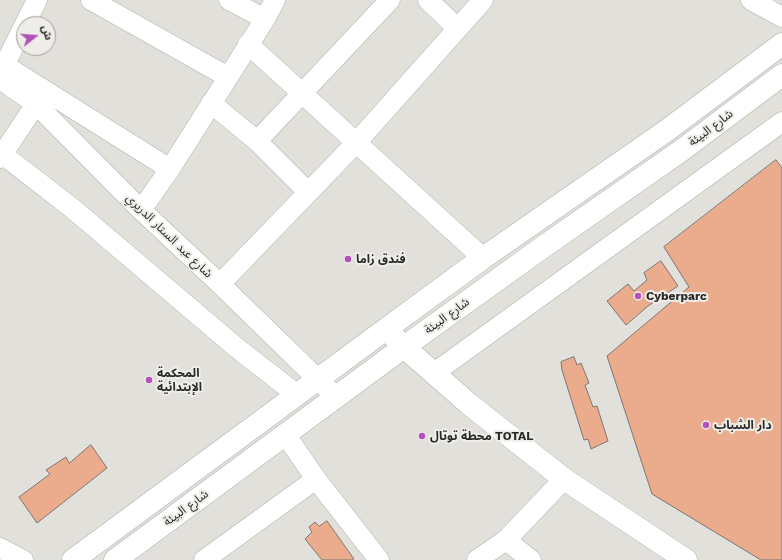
<!DOCTYPE html>
<html>
<head>
<meta charset="utf-8">
<style>
	body { margin:0 }
	#map { position:relative; width:782px; height:560px; overflow:hidden; background:#e2e0db; font-family:"Work Sans","Noto Sans Arabic",sans-serif }
	canvas { display:block }
	.north { position:absolute; left:16px; top:16px; width:40px; height:40px; box-sizing:border-box; background:#efede8; border:1px solid #a09f9b; border-radius:50%; rotate:73deg; font-size:11px; font-weight:700; line-height:16px; text-align:center; color:#292927 }
	.north::after { content:''; display:block; margin:auto; width:14px; height:18px; background:#b352ba; clip-path:polygon(50% 0,100% 100%,50% 72%,0 100%) }
</style>
</head>
<body>
<div id="map">
<canvas width="782" height="560"></canvas>
<div class="north">ش</div>
</div>
<script>
const ctx = document.querySelector('canvas').getContext('2d');
ctx.lineJoin = 'round';
function paint(path, color) {
  ctx.fillStyle = color;
  ctx.fill(path, 'evenodd');
}
function trace(path, color, width, dash) {
  ctx.strokeStyle = color;
  ctx.lineWidth = width;
  ctx.lineCap = dash ? 'butt' : 'round';
  ctx.setLineDash(dash || []);
  ctx.stroke(path);
}
function write(font, color, halo, rows, align = 'center') {
  ctx.font = font + ' "Work Sans","Noto Sans Arabic",sans-serif';
  ctx.lineWidth = 4;
  ctx.setLineDash([]);
  ctx.textBaseline = 'middle';
  ctx.strokeStyle = halo;
  ctx.fillStyle = color;
  for (const [text, x, y, turn = 0] of rows) {
    ctx.save();
    ctx.translate(x, y);
    ctx.rotate((+turn || 0) * Math.PI / 180);
    ctx.textAlign = isNaN(turn) ? turn : align;
    if (halo) ctx.strokeText(text, 0, 0);
    ctx.fillText(text, 0, 0);
    ctx.restore();
  }
}
const building = new Path2D(`
	M776 160 782 168V560H761L652 494 607 356 689 287 664 247Z
	M661 261 678 286 648 306 626 325 607 301 628 284 634 291 647 280 644 273Z
	M574 357 577 365 581 363 589 383 585 385 593 407 597 406 608 441 591 449 588 439 584 440 562 370 561 362Z
	M91 445 107 468 37 523 19 497 50 474 46 470 66 457 69 463Z
	M327 521 354 559 352 560H322L305 539 312 532 309 527 315 522 319 526Z`);
const minor = new Path2D(`
	M91 0 228 77
	M229 0 265 19
	M428 0 457 28
	M751 0 782 17
	M25 24 37 0
	M248 44 483 258
	M4 65 170 169
	M0 74 24 26
	M0 79 36 104 141 210 220 284 336 397
	M211 103 257 141 308 192
	M257 141 390 0
	M2 154 72 208 237 348 296 394
	M0 158 36 104
	M141 210 170 169 265 19 275 0
	M220 284 356 143 483 0
	M434 373 782 122
	M285 434 316 479 379 560
	M506 540 531 560
	M0 548 23 560
	M204 560 316 479
	M477 560 506 540 564 479`);
const major = new Path2D(`
	M394 337 404 347 469 404 564 479 686 560
	M73 560 386 329 483 258 666 131 782 44
	M115 560 404 347 543 247 682 150 782 75`);
const markers = [
	[348,259,4,"#b352ba"],
	[638,296,4,"#b352ba"],
	[149,380,4,"#b352ba"],
	[706,425,4,"#b352ba"],
	[422,436,4,"#b352ba"]
];
const streetNames = [
	["شارع البيئة",711,128,-37],
	["شارع عبد الستار الدريري",169,236,44],
	["شارع البيئة",447,316,-36],
	["شارع البيئة",186,508,-36]
];
const poiNames = [
	["فندق زاما",356,259],
	["Cyberparc",646,296],
	["المحكمة",157,373],
	["الإبتدائية",157,387],
	["دار الشباب",714,425],
	["محطة توتال TOTAL",430,436]
];
paint(building, '#eaac8d');
trace(building, '#7b7674', 1);
trace(minor, '#b2b0ab', 21);
trace(major, '#b2b0ab', 23);
trace(minor, '#fff', 20);
trace(major, '#fff', 22);
for (const [x, y, r, color] of markers) {
  const dot = new Path2D();
  dot.arc(x, y, r, 0, 2 * Math.PI);
  ctx.fillStyle = color;
  ctx.fill(dot);
  trace(dot, '#efede8', 1.5);
}
write('12px', '#292927', '#efede8', streetNames);
write('bold 12px', '#292927', '#efede8', poiNames, 'left');
</script>
</body>
</html>
